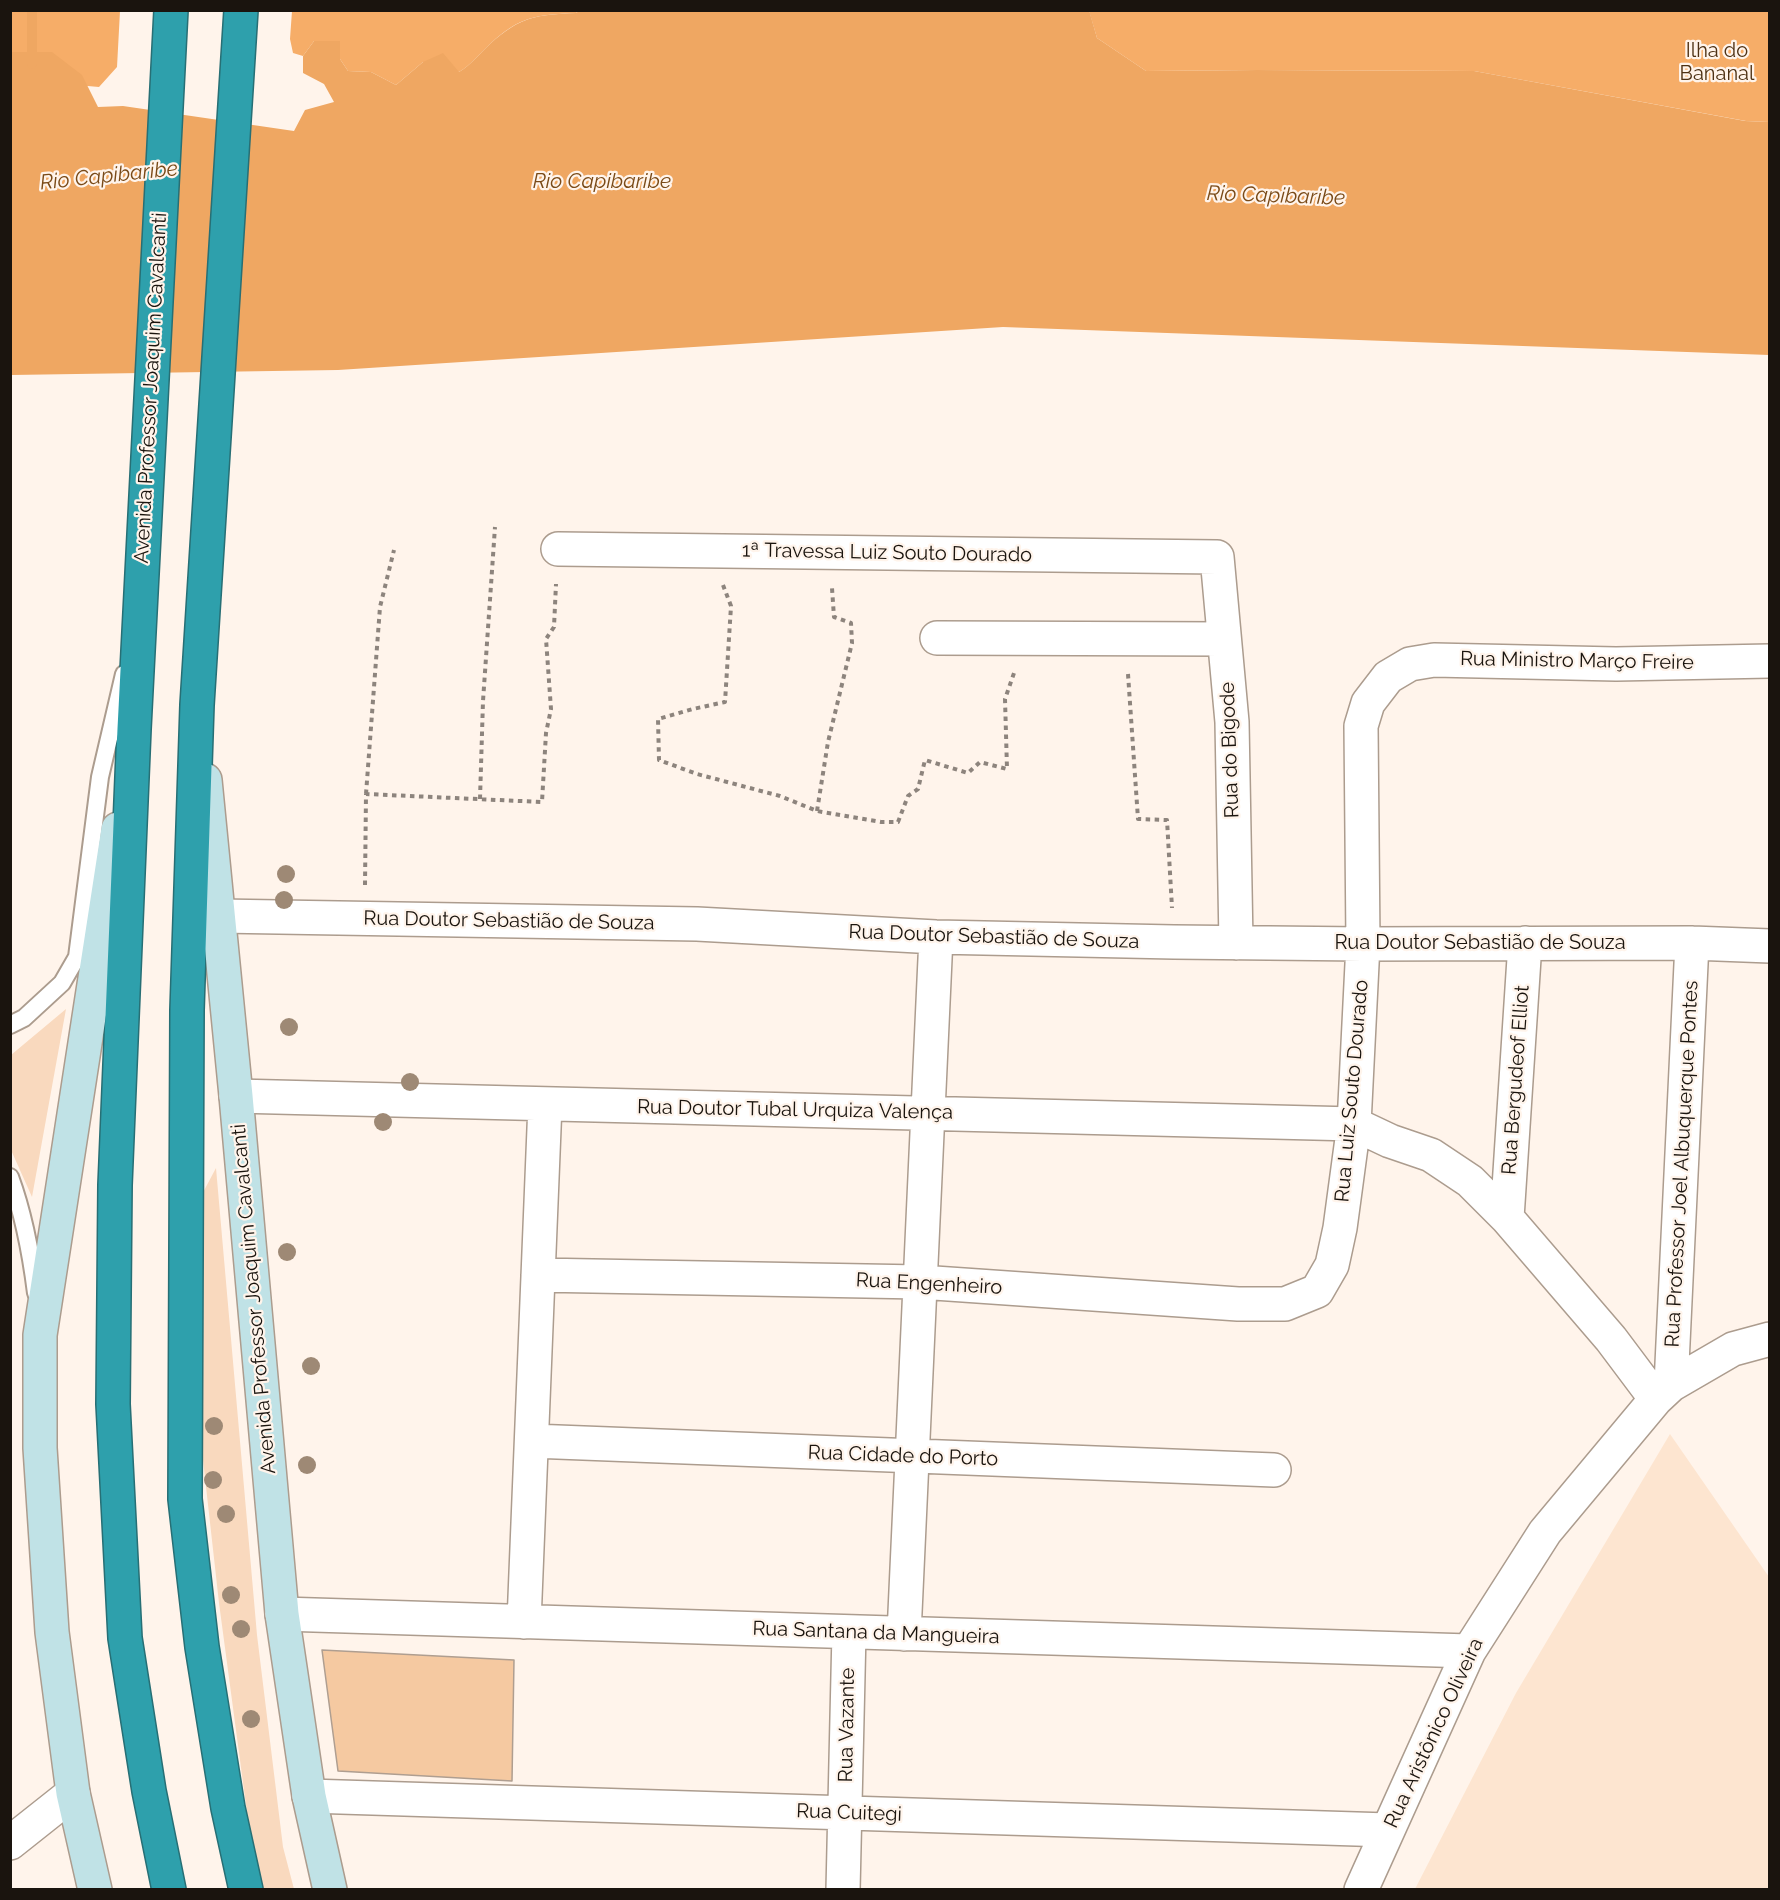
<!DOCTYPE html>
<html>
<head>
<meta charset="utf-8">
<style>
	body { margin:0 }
	#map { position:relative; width:1780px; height:1900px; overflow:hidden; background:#fff4eb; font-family:Raleway,sans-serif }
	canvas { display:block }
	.frame { position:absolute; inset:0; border:12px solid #1a140e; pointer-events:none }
</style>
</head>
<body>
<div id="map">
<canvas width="1780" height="1900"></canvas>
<div class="frame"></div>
</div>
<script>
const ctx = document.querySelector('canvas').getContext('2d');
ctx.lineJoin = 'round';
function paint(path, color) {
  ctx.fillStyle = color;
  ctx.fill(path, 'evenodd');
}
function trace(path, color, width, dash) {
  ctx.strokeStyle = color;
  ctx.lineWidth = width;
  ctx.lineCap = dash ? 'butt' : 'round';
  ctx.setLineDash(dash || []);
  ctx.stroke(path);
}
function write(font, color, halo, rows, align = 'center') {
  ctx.font = font + ' Raleway,sans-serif';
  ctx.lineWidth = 4.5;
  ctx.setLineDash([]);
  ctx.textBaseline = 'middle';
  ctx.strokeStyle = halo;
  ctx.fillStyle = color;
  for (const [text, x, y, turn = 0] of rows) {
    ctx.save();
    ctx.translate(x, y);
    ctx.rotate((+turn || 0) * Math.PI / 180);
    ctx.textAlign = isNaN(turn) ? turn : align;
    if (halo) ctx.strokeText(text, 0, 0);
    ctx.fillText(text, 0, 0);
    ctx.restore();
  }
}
const built = new Path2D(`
	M1670 1434 1769 1577V1889H1415L1516 1693Z`);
const green = new Path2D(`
	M66 1009 32 1197 11 1150V1055Z
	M216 1168 257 1635 283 1847 294 1889H263L252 1850 219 1603 201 1442 199 1200Z`);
const forest = new Path2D(`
	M10 11H120L117 67 99 87 42 82 11 74Z
	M292 11H579L576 13C536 15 520 16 490 44 479 54 472 64 459 72L423 62 396 85 371 72 348 71 340 59 314 41 303 56 293 53 290 39Z
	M1089 11H1769V122L1746 121 1474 71 1257 70 1146 71 1097 38Z`);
const water = new Path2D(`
	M1089 10 1097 38 1146 71 1257 70 1474 71 1745 121 1769 122V355L1003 327 338 370 11 375 10 52H52L82 75 98 107 123 106 294 131 305 110 334 102 324 84 303 73V56L314 41H340V59L348 71 371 72 396 85 423 62 443 53 459 72C472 64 479 54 490 44 521 16 536 15 576 13L579 11Z`);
const stream = new Path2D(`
	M32 10V64`);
const building = new Path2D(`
	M322 1650 514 1660 512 1781 338 1771Z`);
const path = new Path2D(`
	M723 585 731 606 725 702 693 709 658 719 659 760 697 774 780 796 817 811 881 822H898L908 796 918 789 925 760 968 773 980 762 1007 769 1005 699 1014 673
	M1128 674 1138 819 1167 820 1172 908
	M366 794 380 607 394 550
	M480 799 483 701 495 527
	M817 811 828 742 852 643 851 623 834 617 832 588
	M365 885 366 794 542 802 546 733 551 709 546 639 554 627 556 584`);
const lane = new Path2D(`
	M10 1025 24 1018 62 983 77 957 100 777 124 674
	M10 1177C24 1215 31 1253 36 1293`);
const street = new Path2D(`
	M558 549 1217 557 1232 722 1236 943
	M937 638 1224 639
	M219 916 697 924 936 937 1174 942 1363 944 1692 943 1770 946
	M236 1096 1354 1124 1390 1141 1431 1155 1470 1181 1507 1218 1611 1339 1656 1399
	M1507 1218 1525 943
	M538 1275 920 1282 1238 1304H1285L1317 1291 1332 1265 1340 1228 1354 1124 1363 944 1361 726 1368 703 1388 677 1410 664 1434 660 1616 664 1770 661
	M1671 1385 1692 943
	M532 1441 1274 1470
	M282 1614 1469 1651
	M524 1622 545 1104
	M904 1634 936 937
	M309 1796 1388 1830
	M10 1843 73 1793
	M843 1890 849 1632
	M1361 1890 1469 1651 1545 1532 1656 1399 1671 1385 1733 1349 1770 1339`);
const secondary = new Path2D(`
	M205 780 236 1096 282 1614 309 1796 330 1890
	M95 1890 73 1793 52 1632 40 1448V1335L118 829`);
const highway = new Path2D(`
	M241 10 197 705 187 1010 185 1499 202 1647 228 1808 246 1890
	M169 1890 149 1791 125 1638 113 1404 115 1185 134 729 171 10`);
const trees = [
	[286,874],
	[284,900],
	[289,1027],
	[410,1082],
	[383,1122],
	[287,1252],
	[311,1366],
	[214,1426],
	[307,1465],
	[213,1480],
	[226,1514],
	[231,1595],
	[241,1629],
	[251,1719]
];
const parkNames = [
	["Ilha do",1717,51],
	["Bananal",1717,74]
];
const streetNames = [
	["Avenida Professor Joaquim Cavalcanti",151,388,-87],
	["1ª Travessa Luiz Souto Dourado",887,553,1],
	["Rua Ministro Março Freire",1577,661,1],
	["Rua do Bigode",1230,750,-92],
	["Rua Doutor Sebastião de Souza",509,921,1],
	["Rua Doutor Sebastião de Souza",994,937,2],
	["Rua Doutor Sebastião de Souza",1480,943],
	["Rua Bergudeof Elliot",1516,1080,-86],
	["Rua Luiz Souto Dourado",1352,1091,-85],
	["Rua Doutor Tubal Urquiza Valença",795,1110,1],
	["Rua Professor Joel Albuquerque Pontes",1682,1164,-87],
	["Rua Engenheiro",929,1284,3],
	["Avenida Professor Joaquim Cavalcanti",254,1299,-95],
	["Rua Cidade do Porto",903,1456,2],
	["Rua Santana da Mangueira",876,1633,2],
	["Rua Vazante",847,1725,-89],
	["Rua Aristônico Oliveira",1434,1733,-65],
	["Rua Cuitegi",849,1813,2]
];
const waterNames = [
	["Rio Capibaribe",109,176,-6],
	["Rio Capibaribe",602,182],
	["Rio Capibaribe",1276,196,2]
];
paint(built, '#fde5d0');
paint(green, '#f9d9be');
paint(forest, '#f6ad68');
paint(water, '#efa762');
trace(stream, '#efa762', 10);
paint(building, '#f5c9a1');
trace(building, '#af9e90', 1.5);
trace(lane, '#ac9c8e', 20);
trace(street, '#ac9c8e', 36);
trace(secondary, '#ac9c8e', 36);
trace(highway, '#276f75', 36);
trace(path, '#8d847d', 4, [4.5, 4.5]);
trace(lane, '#fff', 16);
trace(street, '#fff', 33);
trace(secondary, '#c0e2e6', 33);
trace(highway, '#2ea0ac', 33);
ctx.fillStyle = '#9e8975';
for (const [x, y] of trees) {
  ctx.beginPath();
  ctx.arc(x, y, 9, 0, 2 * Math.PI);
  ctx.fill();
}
write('20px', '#4e3114', '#fff4eb', parkNames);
write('20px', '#1a140e', '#fff4eb', streetNames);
write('italic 21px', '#7a4a17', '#fff4eb', waterNames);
</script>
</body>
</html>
